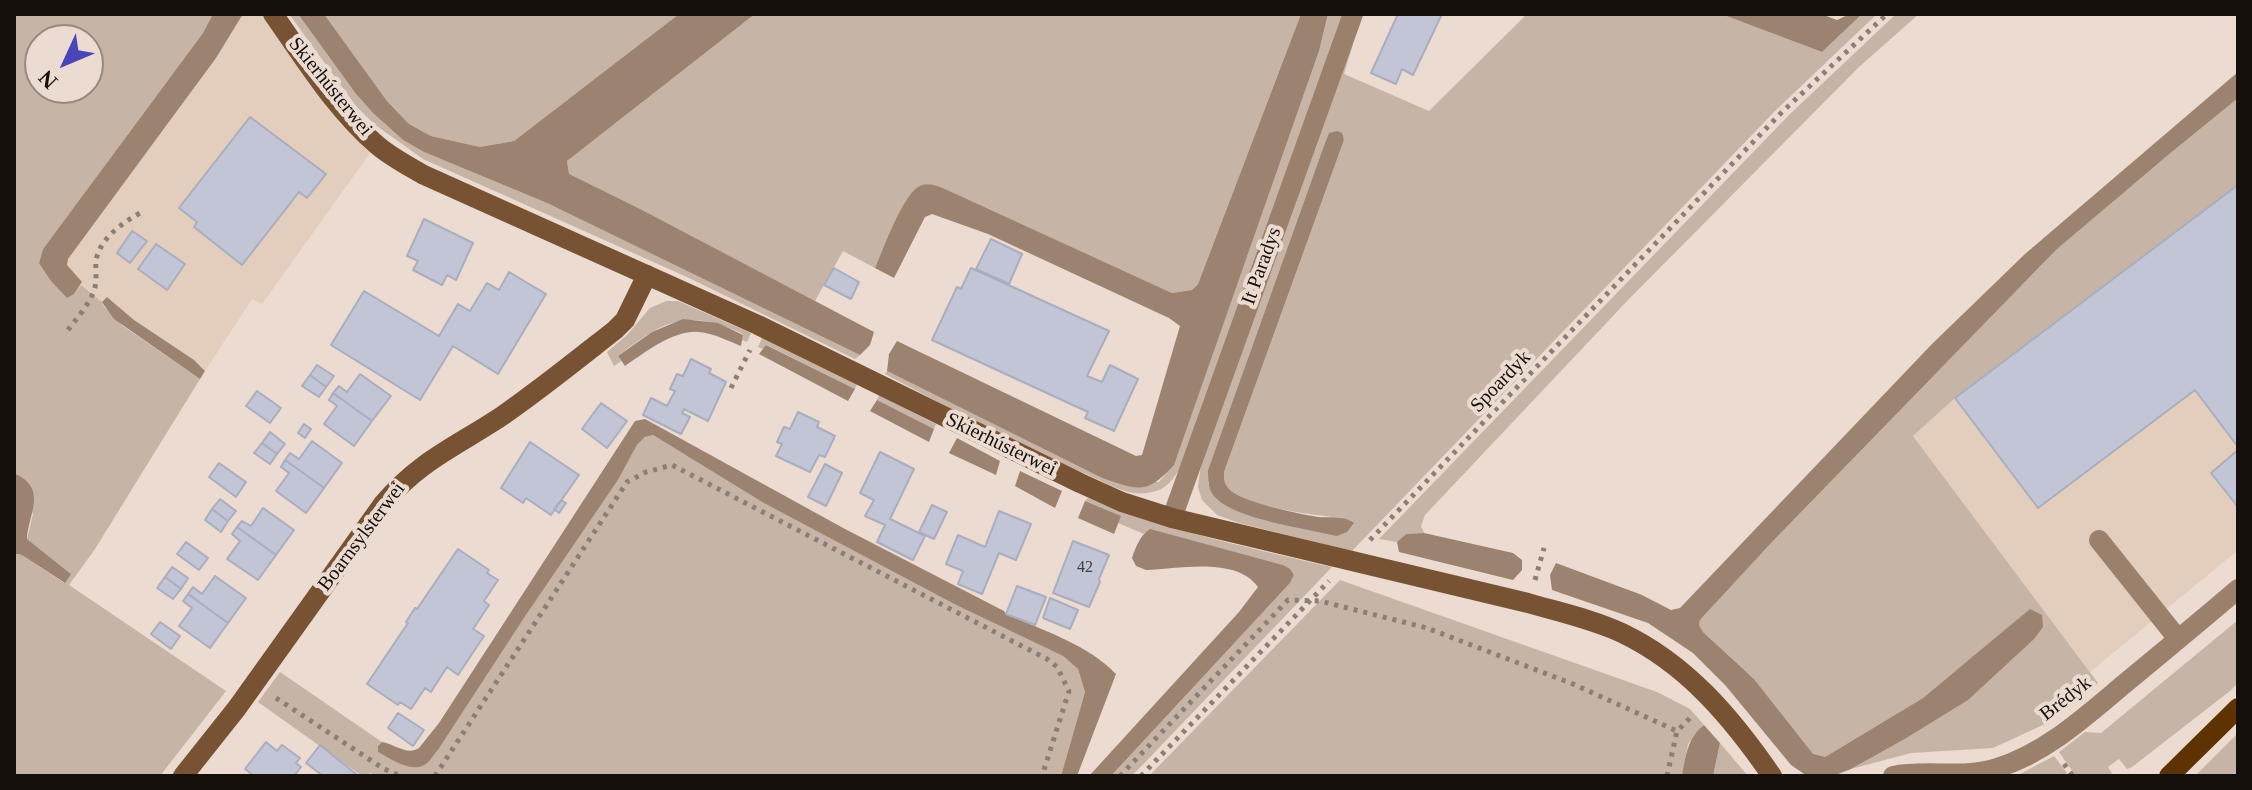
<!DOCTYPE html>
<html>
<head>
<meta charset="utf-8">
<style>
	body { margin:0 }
	#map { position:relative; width:2252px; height:790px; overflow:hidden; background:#ebdbd0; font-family:Georgia,serif }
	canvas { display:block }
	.frame { position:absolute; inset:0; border:16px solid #140f0b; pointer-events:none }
	.north { position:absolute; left:24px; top:24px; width:80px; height:80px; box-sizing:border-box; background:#ebdbd0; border:2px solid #958981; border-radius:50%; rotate:226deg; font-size:22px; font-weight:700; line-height:32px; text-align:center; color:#140f0b }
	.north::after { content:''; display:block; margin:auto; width:28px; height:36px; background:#4b45bc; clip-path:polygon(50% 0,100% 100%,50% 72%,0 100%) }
</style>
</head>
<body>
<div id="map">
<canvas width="2252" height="790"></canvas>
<div class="frame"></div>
<div class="north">N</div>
</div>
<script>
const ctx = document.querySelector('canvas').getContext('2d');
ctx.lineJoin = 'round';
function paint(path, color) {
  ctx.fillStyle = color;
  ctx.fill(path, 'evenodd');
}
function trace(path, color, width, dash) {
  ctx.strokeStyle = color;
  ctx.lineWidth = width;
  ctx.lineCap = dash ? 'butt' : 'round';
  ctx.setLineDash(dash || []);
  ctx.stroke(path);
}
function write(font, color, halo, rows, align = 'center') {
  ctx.font = font + ' Georgia,serif';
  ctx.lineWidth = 8;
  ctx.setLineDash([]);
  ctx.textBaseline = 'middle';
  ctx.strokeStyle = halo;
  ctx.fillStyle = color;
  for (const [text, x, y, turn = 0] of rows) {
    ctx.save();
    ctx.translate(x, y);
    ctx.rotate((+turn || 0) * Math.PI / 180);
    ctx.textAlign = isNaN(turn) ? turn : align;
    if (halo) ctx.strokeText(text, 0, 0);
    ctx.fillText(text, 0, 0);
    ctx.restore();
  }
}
const built = new Path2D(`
	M243 14H261L339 123 370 153 262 304 252 299 205 371 194 360 134 320 109 298 102 302 81 285 82 282 67 265 68 259 105 208 216 58Z
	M2238 185V550L2090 672 1913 436 1955 398Z`);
const green = new Path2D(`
	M14 14H213L203 33 43 249 39 263 74 294 81 285 102 302 104 306 123 326 200 379 95 549 69 585 226 691 160 776H14V554H19L25 557 64 583 71 574 27 539 33 514 21 477 14 473ZM40 40H88V88H40Z
	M289 14H298L356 94 373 113 403 140 424 152 547 203 860 355 855 359 687 277 423 159 374 124 356 106Z
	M324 14H679L514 141 480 147 431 136 409 124 387 101Z
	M755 14H1301L1198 284 1192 290 1172 293 943 188 928 184 906 200 875 268 843 251 815 301 569 175 567 161Z
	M1328 14H1346L1185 459C1177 473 1170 489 1152 492 1147 493 1139 494 1134 493 1119 491 1102 481 1088 475 1018 446 952 409 885 374L887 371 1100 477 1159 482 1174 464 1319 51Z
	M1527 14H1721L1822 52 1862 14H1877L1775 111 1352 551 1239 523 1217 515 1202 500 1198 487 1201 464 1349 46 1353 44 1344 74 1429 111ZM1341 133 1344 140 1224 472C1224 479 1224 484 1229 490 1246 507 1323 517 1348 518H1262L1208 484V470L1321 154Z
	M1896 14H1919L1859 67 1629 299 1425 515 1421 526 1424 533 1406 534 1397 542 1379 539 1789 115Z
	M2238 98V185L1955 398 1913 436 2098 683 2045 724 1993 748 1911 753 1851 769 1903 740 1958 669 1923 698 1825 757 1813 755 1754 679 1703 632 1699 625 1700 620 1772 542 2056 250 2167 156Z
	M666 301H678L751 333 747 342 742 340 743 334C686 308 665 320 618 356L621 361 614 366 607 352 627 335 650 308Z
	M762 338 857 384 855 389 767 345 763 349 758 347Z
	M879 395 936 424 934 429 877 400Z
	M653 435 765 503 956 605 1063 656 1078 669 1085 692 1061 776H376L370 773 368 776H362L258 702 280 672 382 742 378 746 424 765 438 750 526 615 618 480 637 445 645 437Z
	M1088 498C1167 530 1249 548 1332 567L1132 776H1111L1290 583 1294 575 1283 565 1151 530 1144 534 1118 523 1120 516 1085 501Z
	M1340 580 1657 692 1690 709 1704 725 1688 744 1682 776H1149Z
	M2238 620V683L2230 691 2132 767 2127 769 2119 759 2108 767 2112 773 2108 776H2076L2059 752 2085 732 2101 733Z
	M2238 733 2237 776H2195Z
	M1720 743 1748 776H1713Z
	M2054 756 2067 773 2063 776H2016Z`);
const water = new Path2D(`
	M213 14H243L216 58 68 259 67 265 82 282 74 294 67 298 51 281 39 263 43 249 203 33Z
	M298 14H324L387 101 409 124 431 136 480 147 514 141 679 14H755L567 161 569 174 640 209 874 332 870 345 860 355 547 203 424 152 403 140 373 113 356 94Z
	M1301 14H1328L1319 51 1174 465C1146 496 1137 490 1100 477L887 371 889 354 897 341 1136 456 1142 455 1180 326 1169 318 988 234 932 214 925 217 894 278 875 268C883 250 902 197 918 187 926 182 934 185 943 188L1172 293 1192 290 1198 284Z
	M1721 14H1821L1837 20 1850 14H1862L1822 52Z
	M2238 72V98L2167 156 2056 250 1772 542 1700 620 1699 625 1703 632 1754 679 1813 754 1825 757 1923 698 2030 609 2042 615 2043 627 2034 639 1968 700 1903 740 1851 769 1833 776H1807L1791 765 1726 686 1693 653 1648 623 1552 590 1550 575 1556 563 1642 595 1671 610 1680 608 1932 344 2025 254Z
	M1337 131 1342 133 1344 140 1224 472C1224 479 1224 484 1229 489 1240 502 1300 514 1318 517 1330 518 1344 515 1354 523L1347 532 1337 536C1307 529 1237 519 1217 499 1208 491 1208 481 1208 470L1321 154 1329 133Z
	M107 297 134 320 194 360 205 371 200 379 114 319 102 302Z
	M683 319 718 323 743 335 741 346C728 341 713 333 699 332 673 330 646 352 625 366L618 356 652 332Z
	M766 345 855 389 848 401 759 354Z
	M877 400 934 429 929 442 870 411Z
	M645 419 845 529 1004 611 1006 614C1044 631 1087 644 1116 674L1077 776H1061L1085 692 1078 669 1063 656 956 605 764 503 653 435 645 437 637 445 618 480 526 615 438 750C434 754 429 763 424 765 410 773 390 758 378 752V746L382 742C395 744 407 756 419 748L439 723 635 421Z
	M957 438 1000 461 996 475 949 453Z
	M1020 471 1062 491 1055 508 1015 486Z
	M14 473C48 489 29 512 27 539L71 574 65 583 25 557 19 554H14Z
	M1085 501 1121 516 1114 534 1078 518Z
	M1150 529 1283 565 1290 569 1294 575 1290 583 1111 776H1089L1239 612 1258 587C1236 556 1178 569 1146 570L1136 566 1132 558C1136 546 1140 536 1150 529Z
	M1424 533 1513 553 1522 560V570L1513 580 1399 552 1397 542 1406 534Z
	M1704 725 1720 743 1713 776H1682C1686 755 1687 739 1704 725Z`);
const building = new Path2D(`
	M1398 14H1442L1413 75 1402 69 1396 84 1371 73Z
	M250 117 326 174 307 198 299 192 242 265 194 227 197 222 179 208Z
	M2238 185V447L2195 390 2038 508 1955 398Z
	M424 219 473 243 456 280 447 275 442 285 413 270 418 261 407 256Z
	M132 231 147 241 130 263 117 253Z
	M991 239 1022 254 1009 284 976 269Z
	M156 244 185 264 167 290 138 269Z
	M834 268 859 282 851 299 824 285Z
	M971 268 1109 331 1087 376 1102 382 1110 365 1138 379 1114 431 1085 418 1088 412 932 340 957 287 961 289Z
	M509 272 546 294 498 374 453 346 420 400 331 345 364 291 439 336 458 304 470 311 487 283 499 290Z
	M691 359 711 369 709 373 726 382 708 421 684 409 682 413 690 417 681 434 643 415 651 398 667 406 675 391 670 389 677 374 683 376Z
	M317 365 334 376 326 387 310 375Z
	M360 374 391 396 372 421 333 393 339 386 347 392Z
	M310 375 326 387 319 397 302 386Z
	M257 391 281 408 270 423 246 406Z
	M333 393 372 421 354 446 324 424 337 406 329 400Z
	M601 403 627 421 607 448 582 429Z
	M798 412 819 422 817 427 835 436 825 457 819 455 810 472 776 456 782 444 777 442 784 427 790 429Z
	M304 424 311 429 305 438 298 433Z
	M270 432 285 444 277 454 262 443Z
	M312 441 342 463 324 488 285 460 290 453 299 459Z
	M530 442 579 475 551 515 526 498 523 503 501 488Z
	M262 443 277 454 270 464 254 453Z
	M2238 450V507L2211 473Z
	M880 452 914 469 890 519 925 536 913 560 877 542 885 525 865 516 874 500 860 493Z
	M285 460 324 488 306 513 276 491 289 473 281 467Z
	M219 463 246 482 236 497 209 477Z
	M825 464 842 473 826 506 808 497Z
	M220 499 236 511 228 521 212 509Z
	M561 500 566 503 559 513 554 509Z
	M932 505 947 512 934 539 919 532Z
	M263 508 294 530 276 555 237 527 242 521 251 526Z
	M212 509 228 521 221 532 205 520Z
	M999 511 1031 524 1016 560 999 553 982 594 958 584 963 571 946 564 958 535 985 547Z
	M237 527 276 555 258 580 227 559 240 541 232 534Z
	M1073 541 1109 555 1099 579 1100 582 1089 607 1053 593Z
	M186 542 208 558 199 570 177 554Z
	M458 549 489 570 487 573 498 580 484 601 489 605 473 629 484 636 458 675 447 667 431 692 425 688 411 709 400 702 398 705 367 684 408 623 406 622 415 608 417 609Z
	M172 567 188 578 181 589 165 577Z
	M215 576 246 598 228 623 188 594 193 587 202 594Z
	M165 577 181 589 173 599 157 588Z
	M1017 586 1046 597 1035 625 1006 614Z
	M188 594 228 623 210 648 179 626 192 608 183 601Z
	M1050 598 1078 610 1070 629 1043 618Z
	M160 622 180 636 171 649 151 634Z
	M398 713 424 730 413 746 388 728Z
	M266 742 277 751 282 745 300 758 296 763 301 767 294 776H254L245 769Z
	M320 745 356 774 354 776H323L306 763Z`);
const path = new Path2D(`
	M68 330C76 319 88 306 93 293 98 283 95 271 96 261 99 238 126 220 144 211
	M731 388 750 350
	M1370 540 1782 112 1887 14
	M1535 580 1544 548
	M276 698 384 769 400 776
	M2064 764 2073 776
	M435 776 627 482 646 472 672 465 1047 659 1057 667 1069 691 1042 776
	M1120 776 1288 600 1320 601 1427 628 1573 684 1677 731
	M1141 776 1329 581
	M1667 776 1677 731 1693 715`);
const lane = new Path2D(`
	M2099 540 2178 639`);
const street = new Path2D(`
	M1172 518 1353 14
	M1893 776C1927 769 1962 779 1997 768 2047 753 2089 713 2129 680 2165 650 2202 620 2238 589`);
const secondary = new Path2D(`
	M273 14C305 59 335 109 377 145 391 157 408 166 424 175L758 325 1080 483 1122 502 1172 518 1528 603C1559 612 1592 619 1622 633 1687 664 1732 718 1772 776
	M183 776 237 708 383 504C420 460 457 446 502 416 541 389 578 359 615 330L625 320 647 275`);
const primary = new Path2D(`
	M2169 776 2238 708`);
const numberNames = [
	["42",1085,568]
];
const streetNames = [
	["Skierhústerwei",330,87,51],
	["It Paradys",1262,266,-70],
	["Spoardyk",1501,382,-46],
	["Skierhústerwei",1001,445,26],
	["Boarnsylsterwei",362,537,-53],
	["Brédyk",2066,699,-38]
];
paint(built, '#e3cdbd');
paint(green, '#c6b4a7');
paint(water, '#9b8370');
paint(building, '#c2c5d6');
trace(building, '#aaadbd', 2);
trace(path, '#8a7f77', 5, [4, 6]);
trace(lane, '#9b806b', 20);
trace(street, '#9b806b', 20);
trace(secondary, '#785333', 20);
trace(primary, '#5f3201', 20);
write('16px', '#403c3e', null, numberNames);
write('20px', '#140f0b', '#ebdbd0', streetNames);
</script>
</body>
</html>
